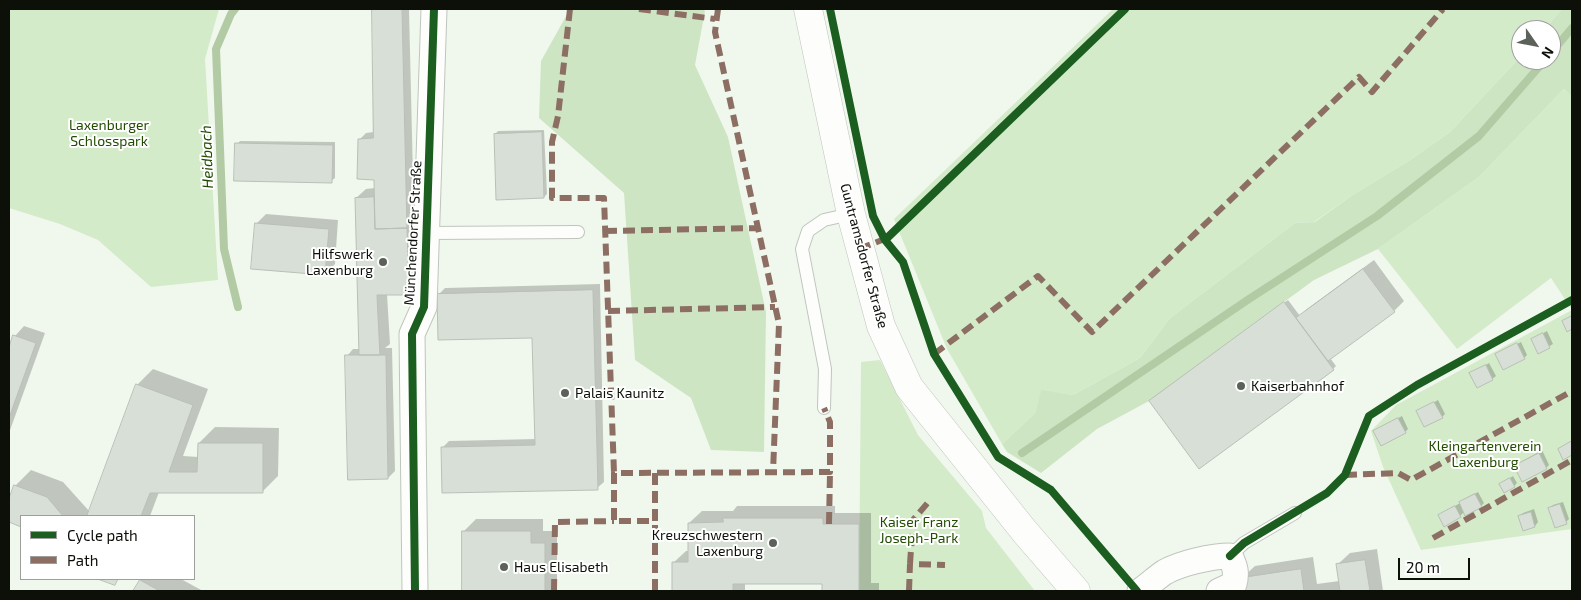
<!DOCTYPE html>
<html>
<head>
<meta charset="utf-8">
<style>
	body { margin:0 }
	#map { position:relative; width:1581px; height:600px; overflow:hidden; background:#f0f8ed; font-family:"Exo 2",sans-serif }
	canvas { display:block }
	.frame { position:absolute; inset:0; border:10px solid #0c1009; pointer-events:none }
	.legend { position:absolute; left:20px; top:515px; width:175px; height:65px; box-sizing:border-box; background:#fff; border:1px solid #9e9f9d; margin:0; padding:6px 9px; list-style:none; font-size:15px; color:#0c1009 }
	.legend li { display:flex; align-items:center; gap:10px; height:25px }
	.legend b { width:25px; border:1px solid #9e9f9d }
	.north { position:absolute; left:1511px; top:20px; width:50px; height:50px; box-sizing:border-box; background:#fff; border:1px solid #9e9f9d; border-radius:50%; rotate:123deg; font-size:14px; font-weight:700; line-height:20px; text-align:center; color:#0c1009 }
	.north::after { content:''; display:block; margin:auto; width:18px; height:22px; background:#5c6159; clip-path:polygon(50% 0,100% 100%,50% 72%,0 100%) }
	.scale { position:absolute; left:1398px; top:558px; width:72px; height:22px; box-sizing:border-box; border:2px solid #0c1009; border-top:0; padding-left:6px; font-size:15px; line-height:18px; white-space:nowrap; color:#0c1009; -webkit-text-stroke:4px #fff; paint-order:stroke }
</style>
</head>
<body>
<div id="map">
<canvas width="1581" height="600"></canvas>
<div class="frame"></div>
<ul class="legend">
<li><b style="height:6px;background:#1b5e20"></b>Cycle path</li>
<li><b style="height:6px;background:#8d6e63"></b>Path</li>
</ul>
<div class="north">N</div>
<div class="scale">20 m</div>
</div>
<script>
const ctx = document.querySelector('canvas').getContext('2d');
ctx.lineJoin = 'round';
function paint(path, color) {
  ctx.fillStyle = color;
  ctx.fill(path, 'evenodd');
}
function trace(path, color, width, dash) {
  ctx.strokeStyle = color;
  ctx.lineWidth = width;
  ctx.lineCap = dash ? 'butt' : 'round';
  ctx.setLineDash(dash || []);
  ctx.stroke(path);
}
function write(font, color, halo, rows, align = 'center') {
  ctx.font = font + ' "Exo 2",sans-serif';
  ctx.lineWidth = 4;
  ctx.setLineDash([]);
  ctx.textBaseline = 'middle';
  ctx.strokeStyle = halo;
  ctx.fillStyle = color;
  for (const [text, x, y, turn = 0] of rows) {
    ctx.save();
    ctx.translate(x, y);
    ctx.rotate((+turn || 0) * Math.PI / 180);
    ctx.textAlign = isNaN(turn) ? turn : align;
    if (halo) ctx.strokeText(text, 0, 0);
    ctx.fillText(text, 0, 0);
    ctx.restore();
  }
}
const green = new Path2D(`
	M9 9H219L205 59 218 280 151 287 98 240 60 224 9 208Z
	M1113 9H1562L1544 30H1521V56L1450 132 1410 160 1351 196 1314 222 1295 223 1170 318 1140 358 1073 395 1041 391 1035 413 1002 444 947 349 894 219Z
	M1564 89 1572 97V529L1421 550 1383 467 1371 431 1396 405 1572 310 1551 278 1457 349 1378 249 1479 177Z
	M880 360 918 435 982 511 986 528 1035 591H859L861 362Z`);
const forest = new Path2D(`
	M570 9H703L705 11 695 65 728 137 766 312 764 452 711 450 691 398 635 360 624 193 539 118 541 61Z
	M1562 9H1572V97L1564 89 1479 177 1378 249 1314 280 1149 401 1097 429 1041 473 1007 452 1002 444 1035 413 1041 390 1073 395 1140 358 1170 318 1295 223 1315 222 1351 196 1410 160 1450 132 1521 56V60H1551V30H1544Z`);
const shadow = new Path2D(`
	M373 9H409L414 219H417L419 284 409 294H387L390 344 385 348H392L395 471 388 478 347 356 353 349H360L356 198 366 189 375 188V178L359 140 366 133 374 132Z
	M544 130 547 194 544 197 495 134 498 131Z
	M240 141 335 142V178L331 181 237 144Z
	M266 214 338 220 335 264 325 274 256 224Z
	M1374 260 1404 301 1394 311 1330 358 1336 366 1333 369 1153 398 1288 300 1300 316 1307 309Z
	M600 284 604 482 597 488 442 448 449 441 536 439 534 337 438 295 445 288Z
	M24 326 45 333 9 433V352L15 336Z
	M1547 331 1553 344 1539 352 1533 339Z
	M1521 342 1527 355 1524 358 1497 354Z
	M1489 363 1496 376 1492 379 1471 374Z
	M153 369 208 389 183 456 199 457V443L215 427 279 428 278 476 262 492H159L150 516H21V526L9 521V502L15 486 31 470 63 482 90 512 137 385Z
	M1438 400 1445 414 1442 417 1417 412Z
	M1402 416 1408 429 1405 432 1375 431Z
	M1542 450 1549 465 1546 468 1515 466Z
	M1513 476 1517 483 1514 486 1504 482Z
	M1478 492 1484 503 1481 506 1464 512 1460 516 1440 515 1460 503 1463 500Z
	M1563 502 1569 519 1566 522 1550 508 1553 505Z
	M737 506H835V513H871V583H879V591H823V582L745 583V591H673V563L686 551H689V523L702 511H733Z
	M1534 509 1538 522 1535 526 1524 529 1520 516 1523 513Z
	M476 519H543V531H557V591H463V532Z
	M1377 549 1383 591H1244L1242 578 1255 566 1313 557 1317 584 1339 581 1337 565 1350 553Z
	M142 579H181L203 591H135Z`);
const stream = new Path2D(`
	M235 9 231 14 216 49 224 249 238 307
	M1551 53 1572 28
	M1022 453 1249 299 1377 216 1479 136 1545 60`);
const building = new Path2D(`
	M372 9H402L407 228 375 229 374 180 357 179 358 139 373 138Z
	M542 132 544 198 496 200 494 134Z
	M235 143 333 145 332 183 234 181Z
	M374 197 375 229 407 228 409 295H377L380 355H359L355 198Z
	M255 223 329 229 325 275 251 269Z
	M1363 269 1395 312 1328 361 1296 318Z
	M593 290 598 490 442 493 441 447 535 445 532 338 438 340 437 294Z
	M1284 302 1334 370 1199 469 1149 401Z
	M1572 316V329L1567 332 1562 321Z
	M1543 333 1550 348 1538 354 1531 339Z
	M13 335 36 343 9 418V348Z
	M1517 343 1525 359 1503 370 1495 354Z
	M345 355H386L388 479 348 480Z
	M1486 365 1493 380 1477 388 1469 373Z
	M136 384 193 405 169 472H197L198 443H263V493H150L141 516H87Z
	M1434 402 1443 418 1424 427 1416 411Z
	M1398 418 1406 433 1381 446 1373 431Z
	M1572 441V455L1563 460 1558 449Z
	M1539 453 1547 469 1522 482 1514 466Z
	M1510 478 1515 487 1504 493 1499 484Z
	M14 485 47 497 63 516H21V527L9 522V499Z
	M1475 494 1482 507 1465 516 1459 502Z
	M1560 504 1567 524 1555 528 1548 508Z
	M1455 506 1461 517 1444 527 1438 515Z
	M1531 512 1535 527 1523 531 1518 516Z
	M723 518H823V524H859V591H822V584H733V591H672V562H688V523L723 522Z
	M462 531H531V543H545V591H462Z
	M1365 560 1370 591H1340L1336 564Z
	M1301 569 1304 591H1243L1241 578Z
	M98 579H118L115 585Z
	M140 580 160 591H133Z`);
const service = new Path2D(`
	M428 233 578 232
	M824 408 825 369 802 249 808 231 824 220 851 214
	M1230 556 1244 543 1295 513`);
const minor = new Path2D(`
	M415 591 412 334 424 307 434 9
	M1140 591C1149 585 1157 577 1165 572 1181 563 1212 556 1230 556 1235 566 1237 573 1234 584L1219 591`);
const secondary = new Path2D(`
	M808 9 851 214 881 326 909 387 1025 532 1076 591`);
const quiet = new Path2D(`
	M570 9 558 116 552 142V198H604L614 473
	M639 9 715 19
	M718 9 715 32 779 324 773 472
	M605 231 758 228
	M859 249 887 238
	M608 311 775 307
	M934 354 1038 276 1092 332 1359 77 1372 92 1443 9
	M655 473V521H614V473L830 472V422L824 408
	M1345 475 1398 473 1411 480 1572 391
	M829 524 830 472
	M1433 538 1572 460
	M910 564 913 520 931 499
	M554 591 555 522 614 521
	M655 591V521
	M909 591 910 564 945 565`);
const cycleway = new Path2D(`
	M830 9 873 216 885 240 903 262 934 354 998 457 1051 490 1137 591
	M885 240 1125 9
	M1230 556 1244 543 1327 493 1345 475 1369 416 1417 385 1572 300
	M415 591 412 334 424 307 434 9`);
const markers = [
	[383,262,5,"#5c6159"],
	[1241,386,5,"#5c6159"],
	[565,393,5,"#5c6159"],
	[773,543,5,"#5c6159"],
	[504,567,5,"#5c6159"]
];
const parkNames = [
	["Laxenburger",109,125],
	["Schlosspark",109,141],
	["Kleingartenverein",1485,446],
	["Laxenburg",1485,462],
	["Kaiser Franz",919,522],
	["Joseph-Park",919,538]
];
const streetNames = [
	["Münchendorfer Straße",413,233,-87],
	["Guntramsdorfer Straße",864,256,75]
];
const poiNames = [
	["Hilfswerk",373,254,"right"],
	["Laxenburg",373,270,"right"],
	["Kaiserbahnhof",1251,386],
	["Palais Kaunitz",575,393],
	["Kreuzschwestern",763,535,"right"],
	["Laxenburg",763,551,"right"],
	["Haus Elisabeth",514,567]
];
const waterNames = [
	["Heidbach",207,157,-92]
];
paint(green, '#d4ebca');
paint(forest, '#cee5c4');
paint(shadow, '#0003');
trace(stream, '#b2cba5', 8);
paint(building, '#d8dfd6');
trace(building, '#b9bfb7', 1);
trace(service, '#bfc5bd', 14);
trace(minor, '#bfc5bd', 27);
trace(secondary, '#bfc5bd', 29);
trace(service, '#fdfefc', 12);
trace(minor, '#fdfefc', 25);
trace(secondary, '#fdfefc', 28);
trace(quiet, '#8d6e63', 6, [12, 6]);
trace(cycleway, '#1b5e20', 8);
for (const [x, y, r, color] of markers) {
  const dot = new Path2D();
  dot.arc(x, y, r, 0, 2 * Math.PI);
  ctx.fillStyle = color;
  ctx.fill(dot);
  trace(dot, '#fff', 2);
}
write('14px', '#224c00', '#fff', parkNames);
write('14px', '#0c1009', '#fff', streetNames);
write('14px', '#0c1009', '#fff', poiNames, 'left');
write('italic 15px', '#224b00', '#fff', waterNames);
</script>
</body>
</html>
